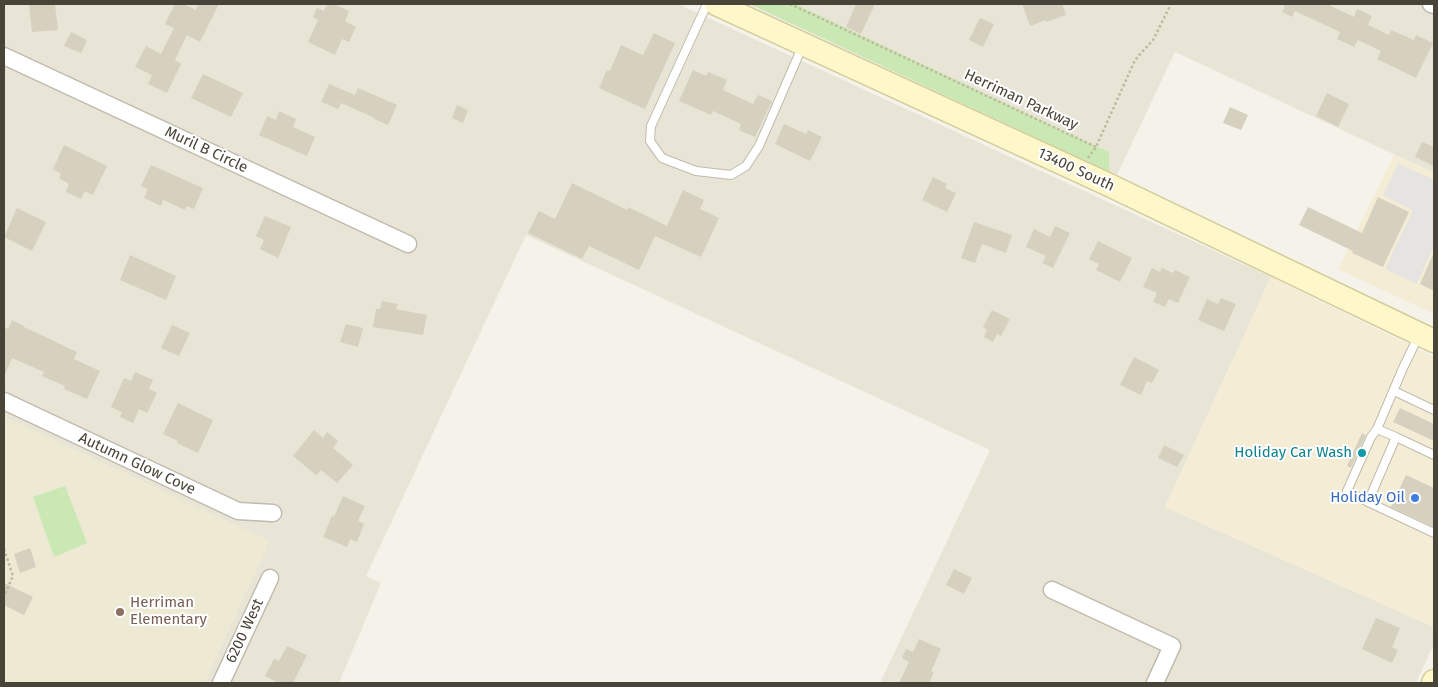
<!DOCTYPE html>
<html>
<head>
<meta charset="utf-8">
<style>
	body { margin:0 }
	#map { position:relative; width:1438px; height:687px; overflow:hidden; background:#f4f2e9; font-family:"Fira Sans",sans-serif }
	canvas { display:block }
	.frame { position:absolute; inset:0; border:5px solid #484437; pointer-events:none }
</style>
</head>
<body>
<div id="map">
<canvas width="1438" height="687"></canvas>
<div class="frame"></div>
</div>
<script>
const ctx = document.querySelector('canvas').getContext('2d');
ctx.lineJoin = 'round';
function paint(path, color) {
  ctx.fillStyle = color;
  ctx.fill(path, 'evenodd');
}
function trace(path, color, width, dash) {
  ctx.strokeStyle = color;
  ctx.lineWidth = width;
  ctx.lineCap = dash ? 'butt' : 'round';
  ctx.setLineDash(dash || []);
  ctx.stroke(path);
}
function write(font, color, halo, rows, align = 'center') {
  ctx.font = font + ' "Fira Sans",sans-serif';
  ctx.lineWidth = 4;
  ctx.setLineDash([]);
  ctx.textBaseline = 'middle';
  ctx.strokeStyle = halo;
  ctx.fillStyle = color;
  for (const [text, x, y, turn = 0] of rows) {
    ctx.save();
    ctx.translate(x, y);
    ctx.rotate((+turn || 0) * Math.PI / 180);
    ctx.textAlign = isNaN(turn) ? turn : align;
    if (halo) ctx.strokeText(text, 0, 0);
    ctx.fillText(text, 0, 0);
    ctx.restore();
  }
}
const residential = new Path2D(`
	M4 4H678L1271 277 1165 507 1434 627V644L1416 683H880L990 450 526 235 366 576 381 583 339 683H204L269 541 4 417Z
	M748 4H1434V173L1175 52 1117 175Z`);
const commercial = new Path2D(`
	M1394 155 1434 173V314L1338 269Z
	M1271 277 1434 357V627L1165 507Z`);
const education = new Path2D(`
	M4 417 270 541 204 683H4Z`);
const green = new Path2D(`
	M750 4H795L1109 152V172Z
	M65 486 87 543 54 557 33 497Z`);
const parking = new Path2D(`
	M1398 163 1434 180V246L1417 284 1385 269 1413 210 1383 196Z`);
const building = new Path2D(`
	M29 4H55L58 30 32 32Z
	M175 4H183L196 10 198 4H219L200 42 187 35 175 60 181 64 167 93 148 84 152 75 135 67 146 46 161 54 174 28 165 24Z
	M327 4H334L349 11 345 21 356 27 349 42 342 39 335 55 308 42 318 20 313 17 317 8 324 11Z
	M856 4H875L861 34 846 27Z
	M1022 4H1062L1066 15 1046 22V20L1030 26Z
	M1281 4H1327L1354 17 1357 9 1372 16 1368 25 1389 35 1391 30 1414 40 1416 35 1433 43 1416 78 1377 59 1381 51 1358 40 1354 47 1337 39 1340 32 1295 11 1292 17 1282 12 1285 6Z
	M980 18 994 24 983 47 969 40Z
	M71 32 87 40 81 53 64 46Z
	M654 33 675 43 645 109 599 88 607 70 610 71 621 45 643 55Z
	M693 70 706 76 708 72 727 80 723 90 753 104 758 95 772 101 755 137 739 130 741 124 713 111 711 115 679 101Z
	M203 74 243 93 231 117 191 98Z
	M329 84 355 95 358 88 397 105 388 125 374 119 375 118 341 103 338 109 321 102Z
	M1327 93 1349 104 1338 127 1316 116Z
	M457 105 468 110 463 123 452 118Z
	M1230 107 1248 115 1241 130 1223 123Z
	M279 111 296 119 293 127 315 137 307 156 259 135 267 116 276 120Z
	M784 124 806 134 808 130 822 137 810 161 775 144Z
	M1422 142 1434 147V166L1415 157Z
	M64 145 107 166 93 195 85 191 81 199 66 192 69 184 59 178 61 174 53 169Z
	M151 165 203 188 194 209 187 206 185 210 163 200 161 206 144 198 148 189 141 186Z
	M933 177 947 184 945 188 956 193 947 212 922 200Z
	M572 183 627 210 628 207 667 226 683 190 704 200 700 209 719 218 701 257 655 236 639 270 589 246 582 259 528 233 539 211 555 219Z
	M1378 197 1409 212 1383 267 1352 253 1353 251 1299 225 1308 207 1362 233Z
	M17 208 46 222 32 251 4 237Z
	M265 216 291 227 278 258 260 249 264 240 256 236Z
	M974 222 1012 235 1006 253 982 244 975 263 961 258Z
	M1055 226 1070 233 1053 268 1042 263 1046 256 1026 247 1034 229 1050 237Z
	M1098 241 1132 258 1120 282 1096 270 1099 264 1089 259Z
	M1434 252V291L1420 284Z
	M130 255 176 276 166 300 120 280Z
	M1152 268 1160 272 1162 268 1173 273 1175 270 1190 277 1178 303 1169 299 1165 307 1153 302 1157 293 1143 287Z
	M1221 298 1236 304 1224 331 1198 320 1207 299 1218 304Z
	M382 301 398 304 396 309 427 315 423 335 373 327 376 309H380Z
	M992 310 1010 319 1001 336 997 334 993 342 984 337 987 330 983 327Z
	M12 320 24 326V327L77 352 74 359 100 371 87 399 64 389 65 386 42 376 44 372 12 358 4 377V327L8 329Z
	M346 324 363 328 358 347 340 342Z
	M172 325 190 333 179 356 161 348Z
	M1134 357 1159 370 1152 383 1147 381 1141 395 1120 385Z
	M135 372 153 380 149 389 157 393 147 413 139 409 133 423 120 417 122 412 111 407 124 378 131 381Z
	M178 403 213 420 198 453 177 443 178 441 163 434Z
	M1400 408 1434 424V441L1393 422Z
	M314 430 323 438 327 432 338 441 333 448 353 465 337 483 321 470 316 475 293 456Z
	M1362 433 1366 435 1351 468 1347 466Z
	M1164 445 1184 455 1177 467 1158 458Z
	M1406 475 1434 488V527L1391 507Z
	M343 496 365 506 358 521 364 524 357 542 350 539 347 547 323 537 332 516 334 517Z
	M30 548 36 567 20 573 14 554Z
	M954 569 972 578 964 594 946 585Z
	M4 583 33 597 24 615 4 605Z
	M1376 618 1400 628 1392 647 1398 650 1392 663 1362 649Z
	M919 639 941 649 931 671 934 672 929 683H899L909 662 902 658 906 649 913 652Z
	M287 646 307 655 293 683H279L265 676 274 659 279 661Z`);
const path = new Path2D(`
	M790 4 1096 147
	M1088 158 1096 147 1135 60 1153 40 1171 4
	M4 549 13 576 4 596`);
const service = new Path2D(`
	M707 4 651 126 650 141 662 158 696 171 731 175 746 166 759 146 803 45
	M1419 335 1403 368 1377 429 1396 437 1368 502 1434 533
	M1394 391 1434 410
	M1396 437 1434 455
	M1368 502 1347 491 1371 437 1377 429`);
const minor = new Path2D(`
	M1431 4 1434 5
	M4 56 408 244
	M4 401 238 511 273 513
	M1052 590 1172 646 1155 683
	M221 683 270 578`);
const secondary = new Path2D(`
	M716 4 1107 184 1434 341
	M1433 683 1434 681`);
const markers = [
	[1362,453,5,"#0f9aa8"],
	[1415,498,5,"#3f7fe0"],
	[120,612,5,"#8d6e63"]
];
const streetNames = [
	["Herriman Parkway",1021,100,25],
	["Muril B Circle",206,150,25],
	["13400 South",1076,170,25],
	["Autumn Glow Cove",137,464,25],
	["6200 West",245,631,-65]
];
const cultureNames = [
	["Holiday Car Wash",1352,453]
];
const shopNames = [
	["Holiday Oil",1405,498]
];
const educationNames = [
	["Herriman",130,603],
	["Elementary",130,620]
];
paint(residential, '#e8e5d7');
paint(commercial, '#f5ecd5');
paint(education, '#ede9d3');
paint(green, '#c9e8b3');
paint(parking, '#e6e4e1');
paint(building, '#d6d0bf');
trace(service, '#c0bbac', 10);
trace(minor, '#c0bbac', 19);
trace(secondary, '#d3cb99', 25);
trace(path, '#c1b99d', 2.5, [2.5, 2.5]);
trace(service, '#fff', 8);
trace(minor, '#fff', 16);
trace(secondary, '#fef7ca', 22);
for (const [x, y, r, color] of markers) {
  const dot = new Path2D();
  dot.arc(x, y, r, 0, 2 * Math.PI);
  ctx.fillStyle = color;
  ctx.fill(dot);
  trace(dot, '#fff', 2);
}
write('15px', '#484437', '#fff', streetNames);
write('15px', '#0d838f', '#fff', cultureNames, 'right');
write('15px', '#366cbe', '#fff', shopNames, 'right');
write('15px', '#785e54', '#fff', educationNames, 'left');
</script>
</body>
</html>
